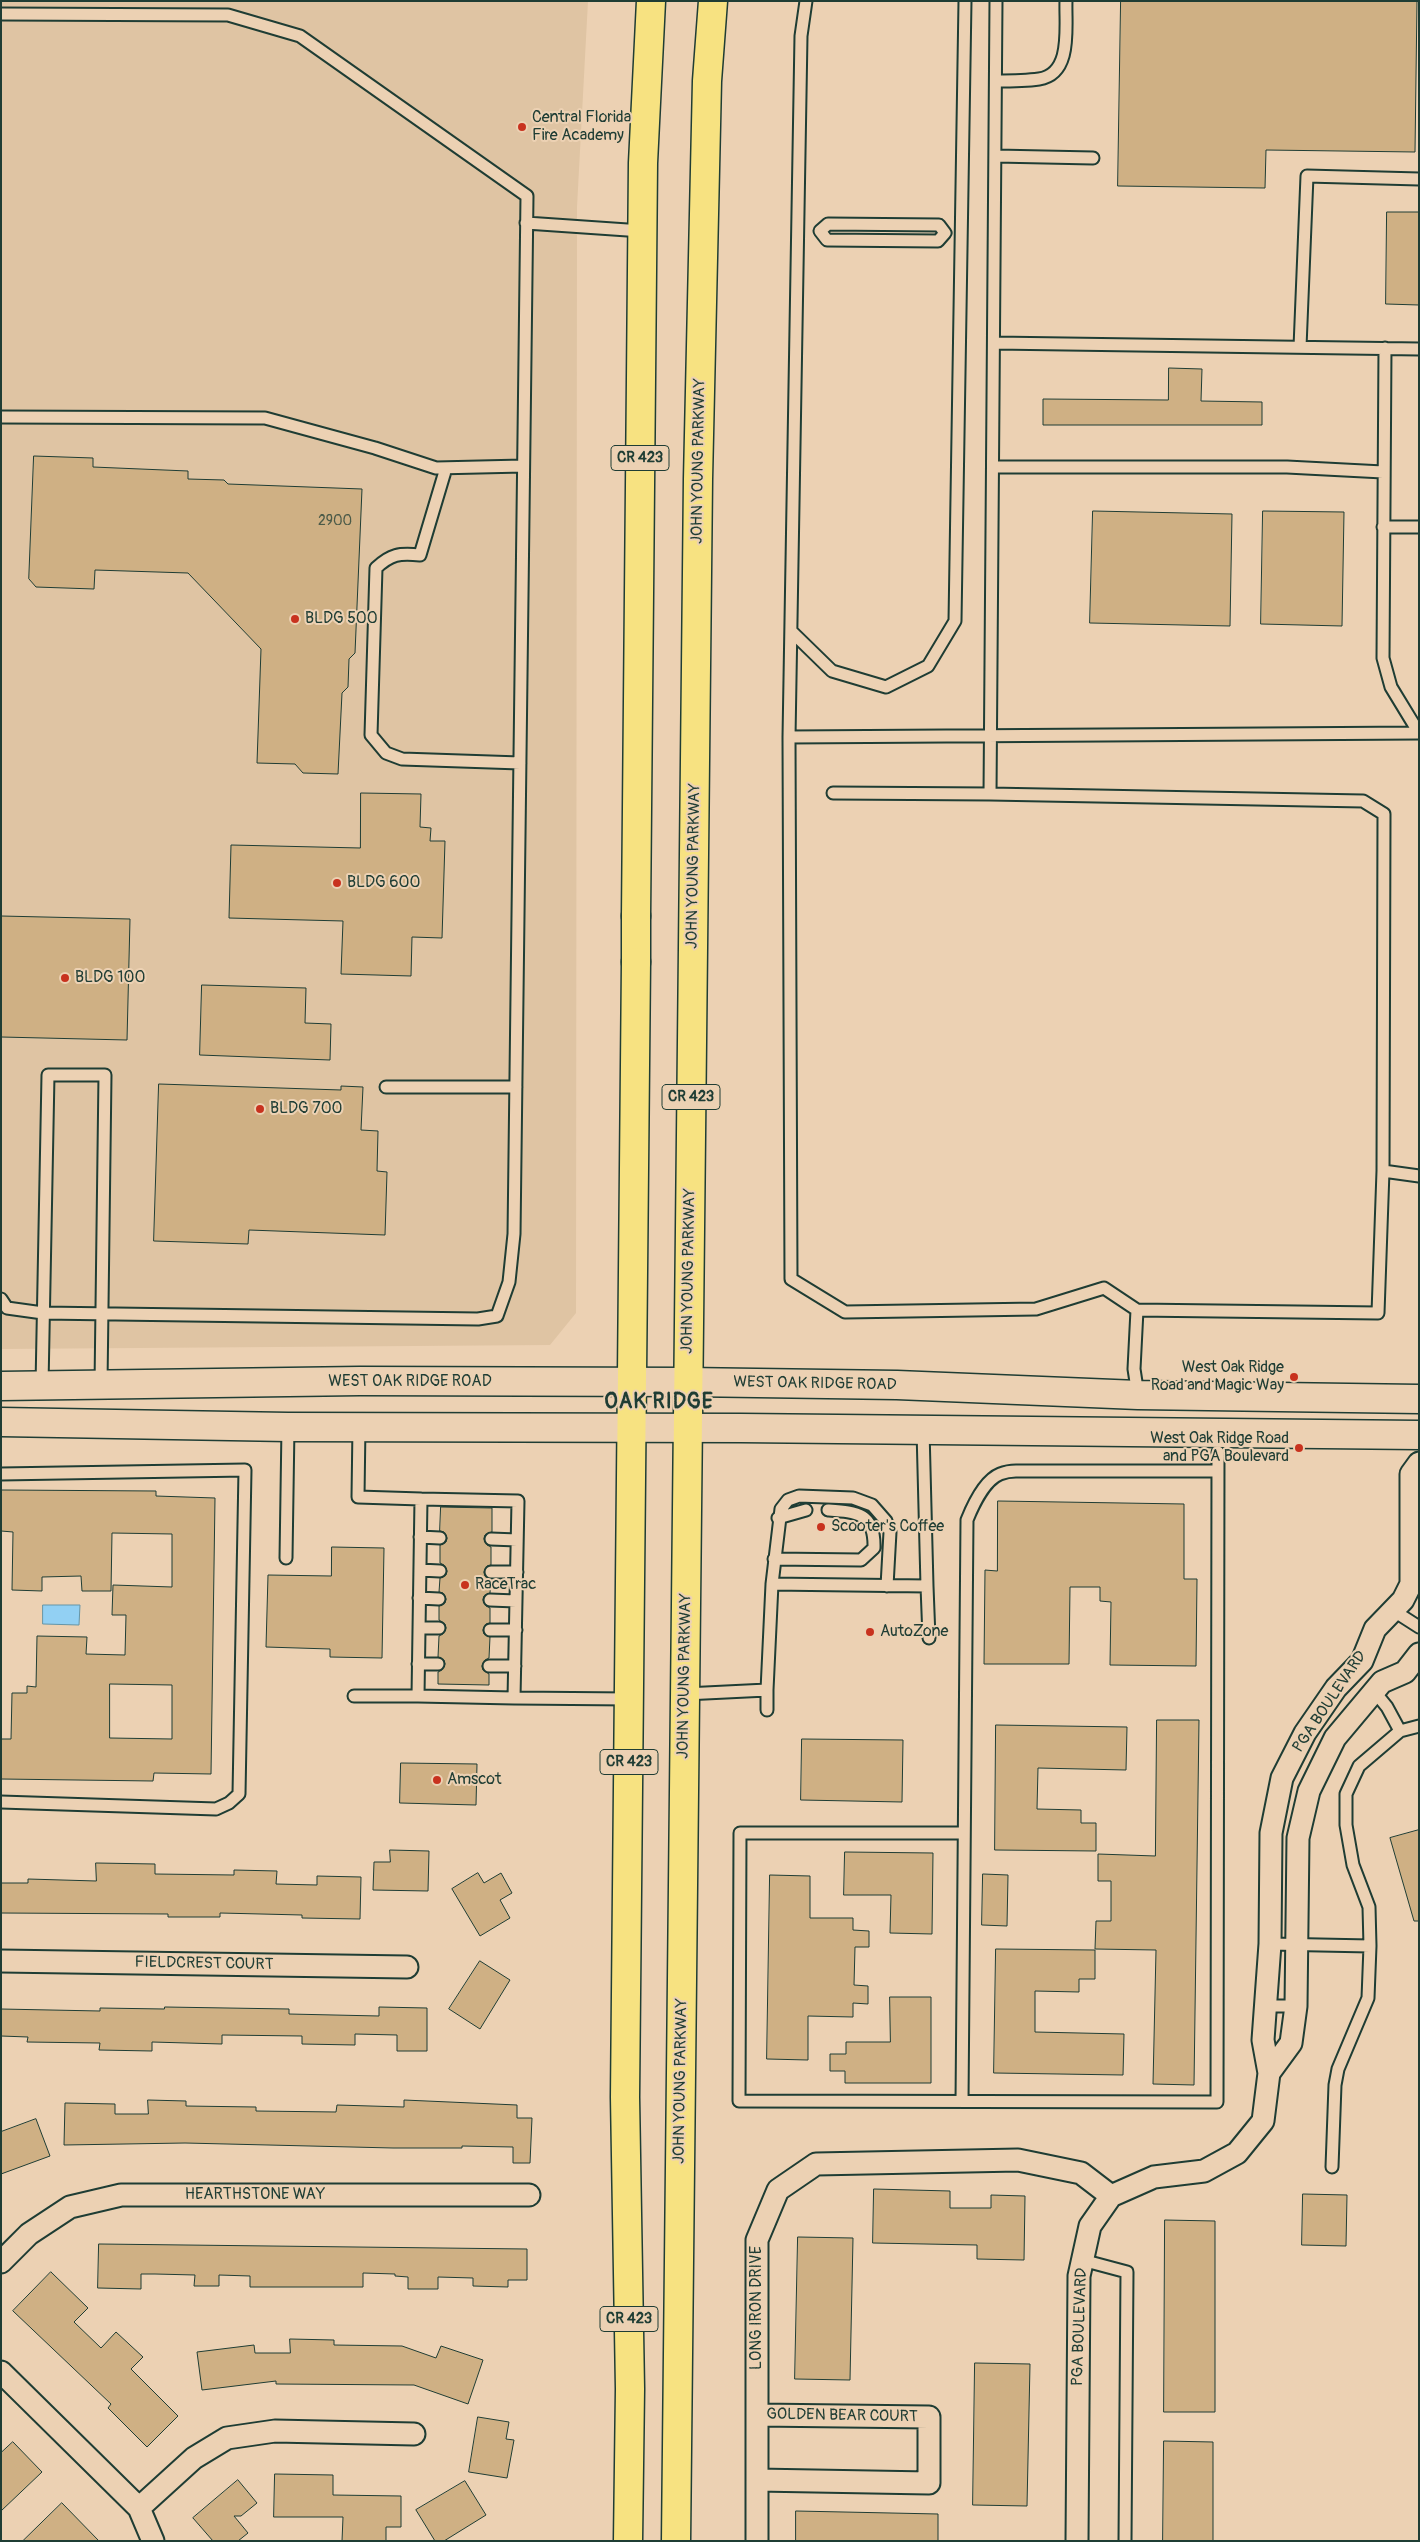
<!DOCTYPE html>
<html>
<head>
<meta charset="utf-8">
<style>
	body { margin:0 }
	#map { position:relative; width:1420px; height:2542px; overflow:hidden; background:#ecd1b3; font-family:Pangolin,sans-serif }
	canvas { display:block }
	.frame { position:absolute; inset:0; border:2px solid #1f3d34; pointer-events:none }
</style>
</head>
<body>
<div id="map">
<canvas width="1420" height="2542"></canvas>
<div class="frame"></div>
</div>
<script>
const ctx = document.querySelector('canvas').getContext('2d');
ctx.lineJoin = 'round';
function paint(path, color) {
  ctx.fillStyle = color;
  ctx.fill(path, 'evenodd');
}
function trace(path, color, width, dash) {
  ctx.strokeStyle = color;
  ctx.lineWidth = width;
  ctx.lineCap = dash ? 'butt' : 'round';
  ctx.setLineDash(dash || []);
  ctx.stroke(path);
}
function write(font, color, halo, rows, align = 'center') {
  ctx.font = font + ' Pangolin,sans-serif';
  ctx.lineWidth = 4;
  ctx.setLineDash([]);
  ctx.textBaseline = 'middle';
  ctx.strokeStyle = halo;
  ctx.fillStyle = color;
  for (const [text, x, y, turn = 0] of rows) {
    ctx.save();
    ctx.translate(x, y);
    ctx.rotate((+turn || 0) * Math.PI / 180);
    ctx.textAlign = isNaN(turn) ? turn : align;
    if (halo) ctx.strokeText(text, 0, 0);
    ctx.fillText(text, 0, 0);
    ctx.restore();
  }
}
const built = new Path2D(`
	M1 1H588L577 207 576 1313 550 1345 1 1349Z`);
const water = new Path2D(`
	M43 1605H80L79 1625 43 1624Z`);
const building = new Path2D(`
	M1121 1H1417L1415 152 1266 150 1265 188 1118 186Z
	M1387 212H1419V305L1386 304Z
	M1169 368 1202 369 1201 401 1262 402V425H1043V399L1168 400Z
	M34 456 93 458V467L188 471V479L224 480 228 484 362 489 355 653 349 659 348 687 342 693 338 774 303 773 295 764 257 763 261 649 188 573 95 570 94 589 36 587 29 579Z
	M1093 511 1232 514 1230 626 1090 623Z
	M1263 511 1344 512 1342 626 1261 624Z
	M361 793 421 794 420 827 431 828 430 841H445L442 938 412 937 411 976 341 974 343 921 229 918 231 845 360 848Z
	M1 916 130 919 127 1040 1 1037Z
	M202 985 306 988 305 1023 331 1024 330 1060 200 1055Z
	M159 1084 341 1090V1086L363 1087 361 1130 378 1131 377 1171 387 1172 385 1235 249 1230 248 1244 154 1241Z
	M1 1490 156 1491V1496L215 1498 211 1774 154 1773 153 1781 1 1779V1739H11L12 1693H27V1686L36 1687 37 1636 87 1637 86 1654 125 1655 126 1615H112L113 1585 172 1587V1534L112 1533 111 1591H82L81 1576 42 1577V1591L12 1590 13 1532 1 1531ZM110 1684 172 1685V1739L110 1738Z
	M998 1501 1184 1504V1579H1197L1196 1666 1110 1665 1111 1602 1100 1601V1587H1070L1069 1664H984L985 1570 997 1571Z
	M441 1507 492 1508V1532L485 1535 484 1539 487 1545 491 1547V1565L487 1566 484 1572 485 1576 491 1579 490 1593 484 1596 483 1600 486 1606 490 1608V1623L486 1624 483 1630 484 1634 490 1637 489 1658 485 1660 482 1666 483 1670 489 1674V1685L438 1684V1672L442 1670 445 1664 444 1660 438 1657 439 1636 443 1634 446 1628 445 1624 439 1620V1606L445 1603 446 1599 443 1593 439 1592 440 1578 446 1575 447 1571 444 1565 440 1563V1545L446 1542 447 1538 444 1532 440 1531Z
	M332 1547 384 1548 382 1658 330 1657V1649L266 1647 268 1575 331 1576Z
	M1157 1720H1199L1194 2085 1153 2084 1156 1950 1095 1949 1096 1921H1111V1881H1098V1854L1155 1856Z
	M996 1725 1127 1727 1126 1770 1038 1768 1037 1809 1081 1810V1823H1096V1851L995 1850Z
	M802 1739 903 1740 902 1802 801 1800Z
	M401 1763 477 1764 476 1805 400 1803Z
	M1419 1830V1921H1414L1390 1838Z
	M390 1850 429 1851 428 1891 373 1890 374 1862H390Z
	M845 1852 933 1853 932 1934 890 1933 891 1895H844Z
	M96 1863 155 1864V1874L234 1875V1870L277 1871 276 1884 317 1885V1876L361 1877 360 1919 302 1918V1915L220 1913V1917H168V1914L1 1913V1883H28V1879L96 1881Z
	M478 1873 484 1883 501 1873 512 1893 500 1900 510 1918 480 1936 452 1889Z
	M983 1874 1008 1875 1007 1926 982 1925Z
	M770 1875 810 1876V1918H853V1930L869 1931V1947H855L854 1985 868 1986V2004L853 2003V2017L808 2016V2060L767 2059Z
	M996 1949 1095 1950V1979H1079V1992L1035 1991V2032L1124 2034 1123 2075 994 2073Z
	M480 1961 510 1980 480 2029 449 2009Z
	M890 1997H931V2083H845V2071H830V2054H846V2042H890Z
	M165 2007 289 2009V2014L379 2016V2007L427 2008V2051H397V2035L355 2034V2045L302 2044V2036L222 2035V2044L152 2042V2051L99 2050 100 2043 27 2042 28 2037 1 2036V2009L100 2011V2008L164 2009Z
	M148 2100 186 2101V2106L256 2107V2111L336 2112 337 2105 404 2107V2100L517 2105V2118H532L530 2163H513V2147L462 2146V2148H393L185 2143 64 2145 65 2103 115 2104V2114H148Z
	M36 2119 50 2156 1 2174V2132Z
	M874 2189 950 2191V2208H991V2195L1025 2196 1024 2260 977 2259V2245L873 2243Z
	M1303 2194 1347 2195 1346 2246 1302 2245Z
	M1165 2220 1215 2221V2412H1164Z
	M798 2237 853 2238 850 2380 795 2379Z
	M99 2244 527 2249V2280H508V2287L473 2286V2278L438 2277V2289H408V2277L395 2276V2274L363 2273V2287H250V2276L219 2275V2286H194L195 2275 155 2274H141V2289L98 2288Z
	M51 2272 88 2308 74 2322 101 2348 116 2332 143 2357 131 2369 178 2416 147 2447 108 2408 111 2404 13 2311Z
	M290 2339 334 2340V2345L402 2346 436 2358 441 2346 483 2360 468 2404 414 2385 276 2384V2381L202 2390 197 2352 254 2345 255 2353H290Z
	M975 2363 1030 2364 1027 2506 973 2505Z
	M478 2417 509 2422 506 2439 514 2440 507 2478 469 2472Z
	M1164 2441 1213 2442V2541H1163Z
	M13 2442 42 2472 1 2511V2453Z
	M275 2474 333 2475V2495L401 2496V2527H386V2541H342L343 2517H274Z
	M238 2480 257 2503 241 2516H234L248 2533 238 2541H213L193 2518Z
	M465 2481 486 2515 444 2541H435L416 2510Z
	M62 2503 99 2541H23Z
	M796 2511 938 2514V2541H796Z`);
const lane = new Path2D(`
	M806 1 801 36 789 737 1419 733
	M1 14 228 15 300 36 527 196 514 1234 509 1282 497 1316 478 1319 43 1313 7 1308 1 1299
	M996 81C1010 81 1025 81 1039 79 1073 74 1065 26 1066 1
	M996 156 1093 158
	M526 223 642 231
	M828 224 939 225 945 233 938 241 827 240 820 231Z
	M995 343 1419 349
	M1300 347 1307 176 1419 179
	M1385 348 1383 658 1391 687 1419 733
	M1 417 265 418 375 448 436 468 523 466
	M993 467H1287L1383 472
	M446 468 420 555C399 553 391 554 376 568L371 735 386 753 402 759 520 763
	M1383 527H1419
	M791 631 832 671 886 687 928 666 955 621 965 1
	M789 737 791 1279 845 1312 1036 1309 1104 1288 1137 1310
	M833 793 990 794 996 1
	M990 794 1363 801 1384 814 1383 1171 1419 1176
	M386 1087H516
	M42 1385 48 1075H105L101 1384
	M1138 1395 1134 1369 1137 1310 1378 1313 1383 1171
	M359 1426 358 1497 421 1499
	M1 1474 245 1470 239 1794 229 1803 216 1809 1 1802
	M778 1518 806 1510
	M420 1537 440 1538
	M491 1539 517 1540
	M286 1558 288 1427
	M774 1559 861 1560 874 1548C875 1513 857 1512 828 1510
	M420 1570 440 1571
	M491 1572H517
	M772 1584 781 1509 788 1500 799 1496 853 1498 872 1505 886 1521 890 1532 887 1586
	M927 1586 929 1638
	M419 1598 439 1599
	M490 1600 516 1601
	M1394 1611 1419 1627
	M419 1628H439
	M490 1630H516
	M418 1664H438
	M489 1666H515
	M767 1690V1710
	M1374 1691 1387 1707 1400 1731
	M685 1694 767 1690 772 1584 927 1586 923 1430
	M354 1696H418
	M514 1698 418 1696 421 1499 518 1501 514 1698 630 1699
	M963 1833H740L739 2101 1217 2102 1218 1452
	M1270 1944 1370 1946
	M1266 2006H1296
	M962 2101 967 1520C973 1505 985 1480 1000 1474 1005 1472 1011 1471 1016 1471H1218
	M1332 2167 1335 2085 1338 2069 1368 1998 1370 1946 1369 1907 1353 1865 1346 1825V1794L1359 1766 1400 1731 1419 1726
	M1082 2260 1127 2272 1125 2541`);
const street = new Path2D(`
	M1 1961 407 1967
	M1269 2073 1291 2043 1296 2006 1298 1838 1309 1791 1335 1738 1382 1682 1405 1672 1419 1654
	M1 2262 29 2234 70 2207 121 2195H529
	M1 2372 139 2508 153 2541
	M757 2480 929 2483V2417L758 2415
	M139 2508 194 2458 227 2438 275 2431 414 2434
	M757 2541V2240L778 2190 816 2164 1018 2160 1081 2173 1111 2196
	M1077 2541 1079 2276 1090 2226 1111 2196 1154 2177 1204 2171 1237 2153 1263 2121 1269 2073 1263 2040 1270 1944 1271 1833 1282 1778 1305 1733 1336 1688 1362 1661 1375 1629 1403 1600 1411 1584V1474L1419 1463`);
const secondary = new Path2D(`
	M1 1386 360 1381 687 1382 897 1385 1138 1395 1419 1399
	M1 1422 288 1427 741 1428 1419 1435`);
const primary = new Path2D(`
	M636 962V916`);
const highway = new Path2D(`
	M636 916 643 163 651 1
	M628 2541 630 2389 625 2097 636 962
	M676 2541 698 479 707 81 713 1`);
const markers = [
	[522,127,5,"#c8321e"],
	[295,619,5,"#c8321e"],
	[337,883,5,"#c8321e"],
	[65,978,5,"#c8321e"],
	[260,1109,5,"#c8321e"],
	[1294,1377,5,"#c8321e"],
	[1299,1448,5,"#c8321e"],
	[821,1527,5,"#c8321e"],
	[465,1585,5,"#c8321e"],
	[870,1632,5,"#c8321e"],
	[437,1780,5,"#c8321e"]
];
const numberNames = [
	["2900",335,521]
];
const shields = [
	[640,458,58],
	[691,1097,58],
	[629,1762,58],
	[629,2319,58]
];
const shieldNames = [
	["CR 423",640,458],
	["CR 423",691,1097],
	["CR 423",629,1762],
	["CR 423",629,2319]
];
const poiNames = [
	["Central Florida",532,118],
	["Fire Academy",532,136],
	["BLDG 500",305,619],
	["BLDG 600",347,883],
	["BLDG 100",75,978],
	["BLDG 700",270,1109],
	["West Oak Ridge",1284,1368,"right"],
	["Road and Magic Way",1284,1386,"right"],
	["West Oak Ridge Road",1289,1439,"right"],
	["and PGA Boulevard",1289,1457,"right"],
	["Scooter's Coffee",831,1527],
	["RaceTrac",475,1585],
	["AutoZone",880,1632],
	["Amscot",447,1780]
];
const streetNames = [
	["JOHN YOUNG PARKWAY",699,461,-89],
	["JOHN YOUNG PARKWAY",694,866,-89],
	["JOHN YOUNG PARKWAY",689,1271,-89],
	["WEST OAK RIDGE ROAD",410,1382],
	["WEST OAK RIDGE ROAD",815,1384,1],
	["JOHN YOUNG PARKWAY",685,1676,-89],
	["PGA BOULEVARD",1330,1702,-56],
	["FIELDCREST COURT",204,1964,1],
	["JOHN YOUNG PARKWAY",681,2081,-89],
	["HEARTHSTONE WAY",255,2195],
	["LONG IRON DRIVE",757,2308,-90],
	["PGA BOULEVARD",1080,2327,-88],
	["GOLDEN BEAR COURT",842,2416,1]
];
const districtNames = [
	["OAK RIDGE",659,1403]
];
paint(built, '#dfc4a3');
paint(water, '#92d0f3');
trace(water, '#6495a7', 1);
paint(building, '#cfb084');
trace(building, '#1f3d34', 1);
trace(lane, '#1f3d34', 15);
trace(street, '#1f3d34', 25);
trace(secondary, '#1f3d34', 31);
trace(primary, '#1f3d34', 31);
trace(highway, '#1f3d34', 31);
trace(lane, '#ecd1b3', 11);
trace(street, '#ecd1b3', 21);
trace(secondary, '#ecd1b3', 28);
trace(primary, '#f7e281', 28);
trace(highway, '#f7e281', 28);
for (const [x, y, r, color] of markers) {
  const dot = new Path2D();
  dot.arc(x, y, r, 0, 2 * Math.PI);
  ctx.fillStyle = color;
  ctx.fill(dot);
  trace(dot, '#ecd1b3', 2);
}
write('14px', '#4b5a48', null, numberNames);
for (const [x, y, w] of shields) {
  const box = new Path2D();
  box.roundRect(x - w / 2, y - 12.5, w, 25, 4);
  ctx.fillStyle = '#ecd1b3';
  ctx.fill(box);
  trace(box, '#1f3d34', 1);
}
write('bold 15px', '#1f3d34', null, shieldNames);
write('16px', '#1f3d34', '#ecd1b3', poiNames, 'left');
write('16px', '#1f3d34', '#ecd1b3', streetNames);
ctx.letterSpacing = '1px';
write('bold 21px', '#1f3d34', '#ecd1b3', districtNames);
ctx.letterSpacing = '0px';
</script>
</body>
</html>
